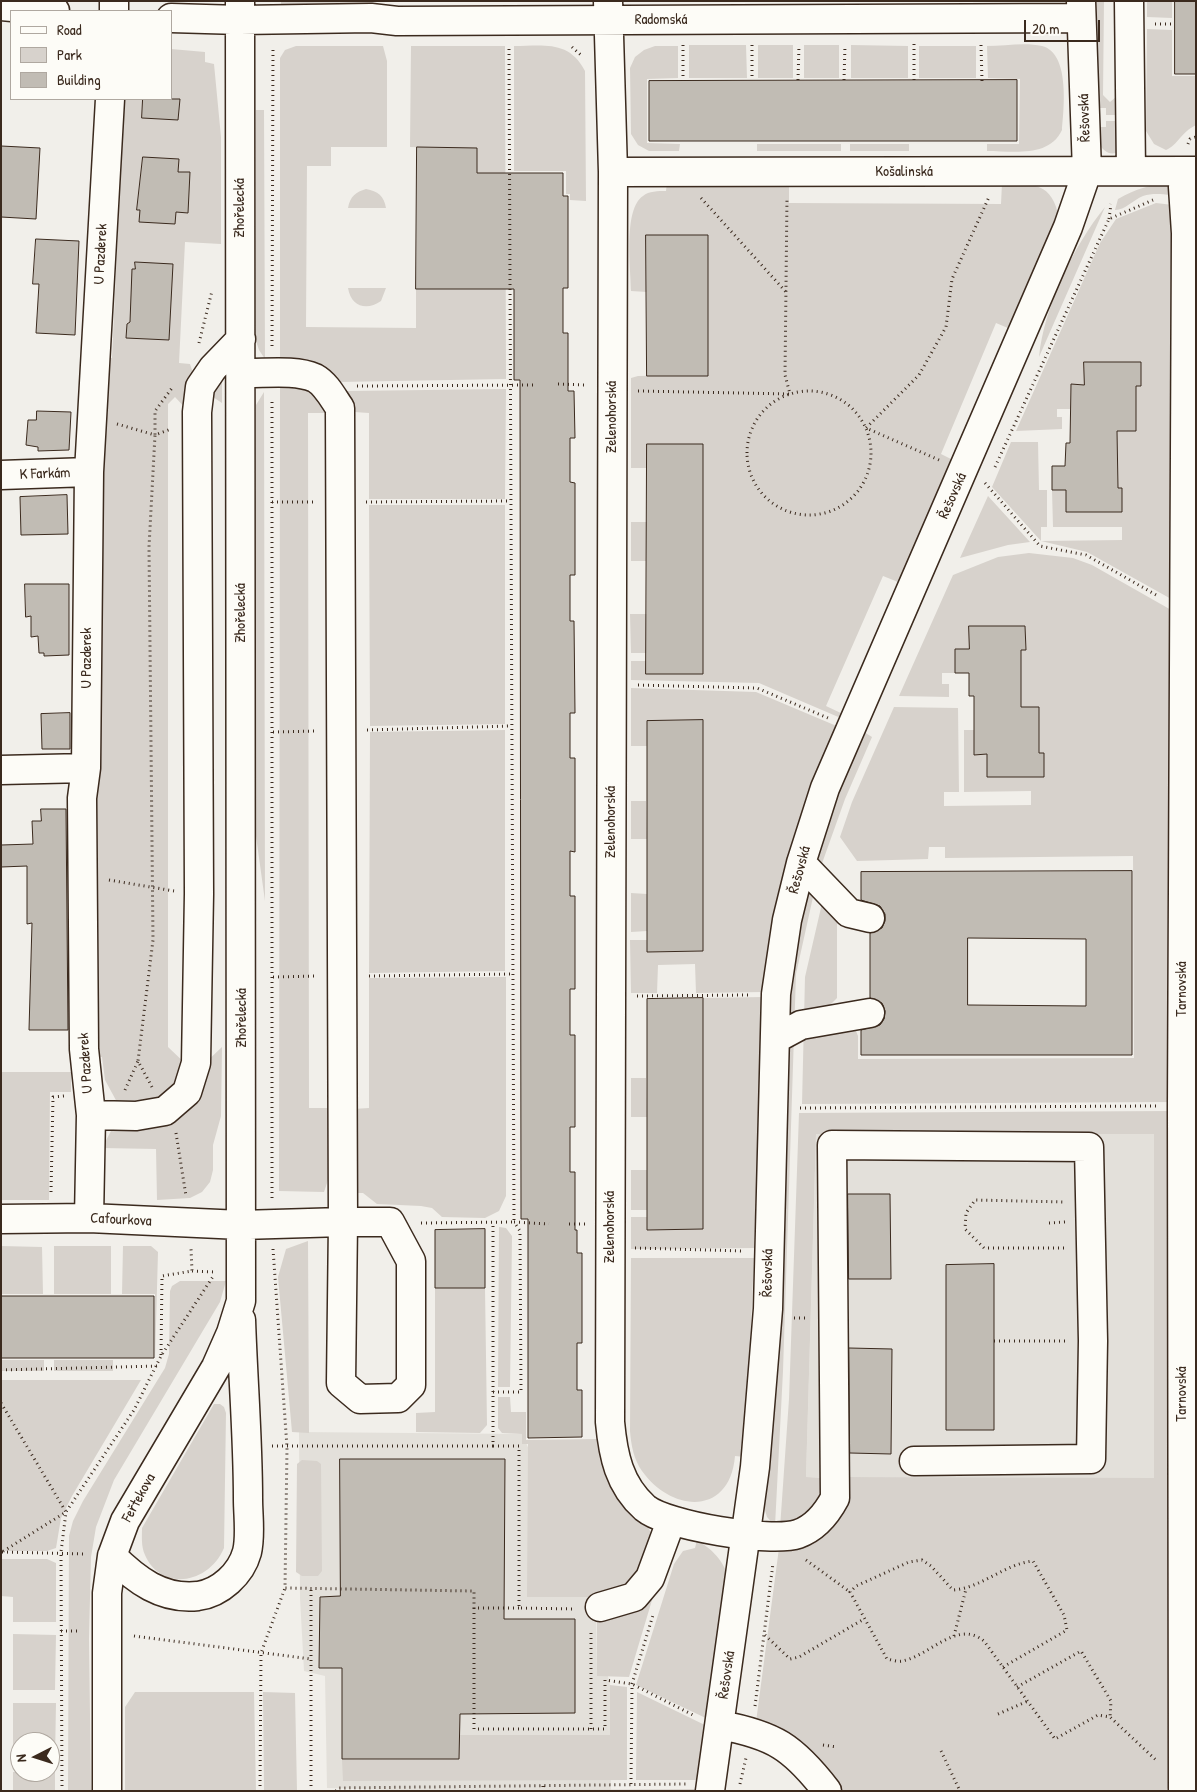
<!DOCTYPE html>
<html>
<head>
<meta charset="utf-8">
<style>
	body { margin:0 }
	#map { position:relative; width:1197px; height:1792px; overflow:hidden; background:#f1efea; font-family:"Patrick Hand",sans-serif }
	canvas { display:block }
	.frame { position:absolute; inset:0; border:2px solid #3b2a1e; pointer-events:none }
	.legend { position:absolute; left:10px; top:10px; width:162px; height:90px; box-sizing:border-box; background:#fdfcf7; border:1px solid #afa8a0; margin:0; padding:6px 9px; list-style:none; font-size:15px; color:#3b2a1e }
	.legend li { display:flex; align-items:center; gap:10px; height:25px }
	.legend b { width:25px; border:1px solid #afa8a0 }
	.north { position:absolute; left:10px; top:1732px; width:50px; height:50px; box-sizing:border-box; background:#fdfcf7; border:1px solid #afa8a0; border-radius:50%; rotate:265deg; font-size:14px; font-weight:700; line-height:20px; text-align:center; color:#3b2a1e }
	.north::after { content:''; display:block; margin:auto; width:18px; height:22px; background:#3b2a1e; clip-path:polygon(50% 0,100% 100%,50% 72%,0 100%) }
	.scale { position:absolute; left:1024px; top:20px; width:76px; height:22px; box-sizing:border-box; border:2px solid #3b2a1e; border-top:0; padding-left:6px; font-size:15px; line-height:18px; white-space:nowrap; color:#3b2a1e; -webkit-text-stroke:4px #fdfcf7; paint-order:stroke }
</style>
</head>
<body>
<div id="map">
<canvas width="1197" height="1792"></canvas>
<div class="frame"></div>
<ul class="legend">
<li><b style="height:6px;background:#fdfcf7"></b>Road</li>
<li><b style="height:14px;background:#d7d2cc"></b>Park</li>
<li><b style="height:14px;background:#c1bcb4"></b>Building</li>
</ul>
<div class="north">N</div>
<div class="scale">20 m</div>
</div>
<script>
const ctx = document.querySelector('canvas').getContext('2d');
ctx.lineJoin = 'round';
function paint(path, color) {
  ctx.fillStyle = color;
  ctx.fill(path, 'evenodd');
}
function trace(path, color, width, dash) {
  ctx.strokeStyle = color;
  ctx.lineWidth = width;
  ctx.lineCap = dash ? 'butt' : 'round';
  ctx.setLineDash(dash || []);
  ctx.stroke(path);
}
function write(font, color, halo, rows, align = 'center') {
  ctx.font = font + ' "Patrick Hand",sans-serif';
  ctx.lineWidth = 4.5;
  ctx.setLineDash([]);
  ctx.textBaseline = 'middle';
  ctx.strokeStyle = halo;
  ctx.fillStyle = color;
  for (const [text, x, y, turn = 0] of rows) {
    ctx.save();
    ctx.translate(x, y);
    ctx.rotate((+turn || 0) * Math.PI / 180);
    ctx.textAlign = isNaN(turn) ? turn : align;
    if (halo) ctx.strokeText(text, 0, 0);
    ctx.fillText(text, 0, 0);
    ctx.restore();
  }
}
const built = new Path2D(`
	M816 1134H1154V1479L806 1477Z
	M299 1432 522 1434 596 1597 597 1675 608 1676 610 1685 611 1790 421 1791 327 1788 325 1676 304 1671 300 1598Z`);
const green = new Path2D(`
	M281 1H375L358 11H281Z
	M1095 1H1104L1103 95 1110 102 1123 91V115H1106V108H1099L1095 115Z
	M1147 1H1172V18L1147 17Z
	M1147 29 1172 30V76H1196V125C1181 132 1178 145 1166 150L1154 144 1146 131Z
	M689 45H746L747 78H689Z
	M758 45H793V78H758Z
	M804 45H839V78H804Z
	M851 45 908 46V78H851Z
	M296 46H383L387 61V147H331V166H307L306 327 416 328V289H478L477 149 410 147 411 46H505L506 379 339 382 324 370 280 363V58L285 50Z
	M514 46C544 46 569 40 585 71L586 201 570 200V194H566V171H514Z
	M655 46H678V78L647 79V143L680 144 679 151H649L638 145 631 134 630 68 635 57 644 50Z
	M919 46H976V78H919Z
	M987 46C1004 46 1025 42 1042 46 1070 53 1064 108 1062 130 1049 158 1013 151 987 151V144H1019L1020 79 988 78Z
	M171 49 205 52V62L214 64 221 137V244L185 242 179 363 190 364 196 382 188 411 175 397 168 404V1047L188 1066 162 1102 118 1104 105 1080 102 1057 94 1056 97 519 109 358H112L124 99H171Z
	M256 110H264L265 359 259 350 255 338Z
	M1106 121H1123L1119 152C1109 156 1104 151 1098 143V127H1106Z
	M757 144H841V151H757Z
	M850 144H909V151H850Z
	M667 182H789V203L1001 204 1002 183C1033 184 1053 182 1059 219L1015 331 996 323 941 454 957 462 903 584 883 576 826 706 845 715 843 719 759 683 631 680V661H647V674H703V444H647V468H631V378L638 376 708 375 707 235H646L647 292 631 291C631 269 623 209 643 196 649 191 658 191 666 191Z
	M1171 183V195C1161 194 1152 193 1143 196 1133 200 1125 210 1115 210L1118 199C1135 189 1152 184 1171 183Z
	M366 189C378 191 384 196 386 208H348C350 196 356 192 366 189Z
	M1156 203 1173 205V600L1087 552 1041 541 992 487 1011 442H1038L1039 490H1047V527H1041V541L1122 540V527H1053L1052 490H1066V512H1122V489L1118 488 1117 443 1113 431H1136V386L1141 385V362H1084V385H1071L1070 409H1057V417H1062V429L1016 431 1100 243 1116 219Z
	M1105 207 1039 357C1044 307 1074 245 1105 207Z
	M348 288H386L381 301C367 311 351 307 348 288Z
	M222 371V403L213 397 201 411Z
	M280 385 315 390 327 413H308L309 1108H328L330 1174 324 1192 279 1191Z
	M506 389 505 499H369V413L354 412 346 391Z
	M264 392 265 901 255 829 256 405Z
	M988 496 1030 542 1008 545 960 558Z
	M369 505H505V724L370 726Z
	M631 522H647L646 561H631Z
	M1029 553 1073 558 1092 565 1173 611 1172 1102 802 1104 805 977 823 899 837 921V998L825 1010 853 1023 858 1036V1059L1134 1058 1133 856 945 858V847H929L928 859 857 861 840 837 852 802 894 707 958 708 959 792H944V806L1031 805V791L964 792V730H974V754L1044 753H1039V707H1016L1021 696V650H1026L1025 626H969V649H955V673H942V684H949V697L899 696 953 575 998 557Z
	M630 614H647V653H631Z
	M631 688 756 692 839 727C821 768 801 810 790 853 777 899 770 945 763 992L696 993 695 964 658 965 657 993H631L630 940H647V952L703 951V721H647V746H631Z
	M505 730V971L369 973 370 732Z
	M864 732 872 737 845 799 820 869 815 854 817 843Z
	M631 801H646L647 839H631Z
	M807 884 815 888 796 974 783 1371 775 1526 767 1517 764 1507 774 1340 786 992Z
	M631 893 647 894V931L631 932Z
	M506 977V1196L499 1211 485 1218 442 1217 432 1208 421 1206 377 1204 363 1193H352L353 1109 369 1108V978Z
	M763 997 754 1248 631 1249V1217H647V1229H703V998Z
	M222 1047 221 1116 213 1145V1170L210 1182 202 1192 190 1198 157 1200 156 1149 102 1148 111 1131 123 1125 202 1066Z
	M1 1072H71V1092H50L49 1200H1Z
	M631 1078H646L647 1117H631Z
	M1172 1111V1781L1166 1791H838C816 1760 789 1739 756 1722L779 1548C817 1532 840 1524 844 1477L1154 1478V1134H816L806 1477 830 1478C828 1506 810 1527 780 1528L789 1399 799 1113Z
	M631 1170H647V1210H631Z
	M499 1227 506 1228 512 1236 510 1387H498Z
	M308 1241 309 1433 292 1432 278 1277 286 1249Z
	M1 1246 42 1247 43 1294H1Z
	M54 1246H111V1294H54Z
	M123 1246H151L158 1252 155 1360V1294H122Z
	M631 1258H754L745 1457 735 1456C730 1516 672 1513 642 1471 634 1460 631 1445 630 1431Z
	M180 1281H226L220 1302 114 1480 96 1527 91 1557 89 1639 91 1791H68L69 1536 73 1521 83 1501 165 1368 169 1354 170 1291 172 1286Z
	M435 1288H485L487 1425 480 1433 416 1432V1413L435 1412Z
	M1 1360H44V1371H1Z
	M54 1360H113V1371H54Z
	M1 1380H141L72 1496 61 1518 56 1548 47 1551H1Z
	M498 1397H510L511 1412H526V1440L597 1439C598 1459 604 1478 615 1494 626 1510 656 1523 653 1546 652 1556 637 1577 632 1587L596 1597H527L528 1444H522V1434L502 1433 498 1428Z
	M214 1404H220L224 1407 226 1413 224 1548C209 1584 161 1592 145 1555 141 1546 142 1537 142 1528Z
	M302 1460 317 1461 321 1464 322 1571 318 1576H302L296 1572 297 1464Z
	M697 1540C716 1552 724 1562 731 1584L712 1721 636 1685 674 1564 683 1551 695 1548Z
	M1 1559H47L56 1563V1622H13V1597L1 1596Z
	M661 1570 629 1677 597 1676V1620Z
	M13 1634 56 1635 55 1690H13Z
	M610 1685 627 1687V1780L343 1781 342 1760 459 1759 460 1735H610Z
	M135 1692H254L256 1791H125V1707Z
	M263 1692 295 1693 297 1791H264Z
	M637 1692 711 1728 703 1780H636Z
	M13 1703H56L55 1759H50V1742H20V1759H13Z
	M13 1772H55V1791H13Z
	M701 1789V1791L549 1790Z`);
const building = new Path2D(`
	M1175 1H1196V74H1175Z
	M1017 80V141H649V81Z
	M143 99H180L178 120 142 118Z
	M1 146 40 148 36 219 1 217Z
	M417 147 477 148V173H563V196H568V288H563V333H568V391H574L575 438H570V482L575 483V575H570V621H574L575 713H570V758H575V852L570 851V896H575V989H570V1035H575V1127H570V1172H575V1230H577V1253H582V1343H577V1390H582V1437L528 1438V1219H521L520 380H514V289H416Z
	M143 157 179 159 178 172H190L188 213 176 212 175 224 139 222 140 210H137Z
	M646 235H708V376H647Z
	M36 239 79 241 75 335 36 333 39 284H33Z
	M135 262 173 264 169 340 126 338 127 324 130 322 132 269H135Z
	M1084 362H1141V386H1136V431H1117L1118 488H1122V512H1066V490H1052V466H1065L1066 443H1070L1071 384 1084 385Z
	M37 411 71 412 69 450 38 451V447L26 445 28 420H36Z
	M647 444H703V674H646Z
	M67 495 68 534 21 535 20 497Z
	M25 584H69V655L44 656V653H39L38 636 31 637V616L26 617Z
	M969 626H1025L1026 650H1021V707H1039V753H1044V777H987V754L974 755V696H969V673H955V649H969Z
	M70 713V749H42L41 714Z
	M703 720V951L647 952V721Z
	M41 809H66L68 1030H29L32 923 27 924V866L1 867V845L33 844 32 821H41Z
	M1132 871V1055H861V1030L880 1025 884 1019 885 1011 882 1003 870 998V933L882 928 885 921V914L880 906 861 900V872ZM968 938 1086 939V1006L968 1005Z
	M703 998V1229L647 1230V999Z
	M848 1194H890L891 1279H849Z
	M485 1229V1288H435V1230Z
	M994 1264V1430H946V1265Z
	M1 1296H154V1358H1Z
	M849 1348 892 1349 891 1454 850 1453Z
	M340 1459H505L504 1619H575V1713L460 1714 459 1759H342V1668H319L320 1597 340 1596Z`);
const path = new Path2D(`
	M1155 24H1175
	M752 45V80
	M981 45 982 81
	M572 47 582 56
	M798 80 799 45
	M844 80 845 45
	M914 80V44
	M683 81V45
	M1188 144 1190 139 1196 137
	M701 198 786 292
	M1109 219 1111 204
	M199 343 212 291
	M272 346 273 47
	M558 384 586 385
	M357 386 537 385
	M638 391 790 394 785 375 787 197
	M747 453a62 62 0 1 1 124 0a62 62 0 1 1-124 0Z
	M117 424 155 435V411L172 388
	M939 460 866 428 919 375 946 327 952 279 989 197
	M995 467 1109 219 1153 200
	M985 483 1040 546 1086 555 1158 596
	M272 502H315
	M366 502 510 501
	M638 685 757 688 828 718
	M367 730 511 726
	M273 732 316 731
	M109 880 174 891
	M369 976 513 974
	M273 977 317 976
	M637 996 751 995
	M152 1087 138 1061 153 940 149 547 155 435 171 429
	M125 1090 138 1061
	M800 1108 1156 1106
	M176 1133 186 1196
	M51 1192 53 1097 64 1096
	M272 1198V399
	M514 1222 549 1224
	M421 1223 514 1222 509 47
	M1049 1223 1065 1222
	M569 1224H585
	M635 1248 744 1251
	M1064 1248H984L965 1229 966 1213 975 1200 1064 1202
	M273 1249 287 1447 285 1588 474 1591V1608
	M192 1271 215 1272
	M794 1318H808
	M994 1341H1066
	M161 1355 162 1276 192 1271 191 1249
	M1 1370 158 1366
	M493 1392H521L520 1231 514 1222
	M1 1403 66 1512 2 1552
	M272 1446H493V1222
	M493 1446H519V1608L575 1609
	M2 1552 86 1554
	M806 1560 850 1592
	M519 1608H474V1729H605V1680L632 1684 693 1715
	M61 1631H81
	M765 1635 790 1659 799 1657 864 1619
	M134 1636 311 1659
	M954 1636 966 1589
	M1003 1667 1067 1630 1064 1615 1033 1561C1004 1564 982 1588 953 1590L931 1566 922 1560 909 1562 856 1586 850 1592 887 1659C892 1660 898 1662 902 1661 930 1656 957 1619 984 1641L1055 1739 1098 1715 1110 1717 1156 1760
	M1017 1687 1081 1651 1111 1701 1110 1717
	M755 1706 773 1563
	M998 1714 1028 1701
	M591 1729V1631
	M823 1745 837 1747
	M941 1751 960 1791
	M631 1784 632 1684 653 1615
	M740 1784 746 1758
	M543 1786V1791
	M62 1791 61 1552 66 1512 134 1410 161 1356 214 1275
	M260 1791 261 1653 285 1588
	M311 1791V1588
	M336 1791 338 1788 686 1784`);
const minor = new Path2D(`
	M608 1 613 172 610 1422C613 1455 619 1485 645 1508 667 1526 771 1543 798 1534 815 1528 827 1513 835 1498L832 1145 1089 1147 1093 1341 1091 1459 914 1461
	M1129 1 1131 171
	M1 6 55 11
	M114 11V1
	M171 18 240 20 371 18 397 21 1081 18
	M613 172 1196 171
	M1183 187 1186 233 1182 1106 1183 1791
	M1 475 89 472
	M1 770 86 768
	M801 863 849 913 870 918
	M775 1039 801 1025 870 1013
	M91 1115 136 1116 165 1111 187 1092 196 1063 199 894 197 412 200 387 213 368 241 339
	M89 1218 91 1115 84 1049 82 798 86 768 89 472 110 99
	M1 1219 89 1218 241 1225 343 1222 340 408C333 398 326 384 315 378 294 369 263 374 241 373
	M343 1222H390L411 1261V1385L398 1398 360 1399 341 1383Z
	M112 1556C136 1580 162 1600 198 1596 220 1593 241 1574 247 1552 251 1536 248 1516 248 1499 248 1439 243 1380 241 1320
	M600 1607 634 1597 650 1578 671 1521
	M720 1725C774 1735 793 1747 827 1791
	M107 1791V1593L112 1556 125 1521 216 1367 231 1333 241 1301 240 1
	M710 1791 755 1467 768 1309 776 994 787 920 801 863 825 788 1068 227 1087 172 1081 1`);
const streetNames = [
	["Radomská",661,20],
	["Řešovská",1085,118,-92],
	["Košalinská",904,172],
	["Zhořelecká",240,208,-90],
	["U Pazderek",101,254,-87],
	["Zelenohorská",612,417,-90],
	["K Farkám",45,474,-2],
	["Řešovská",953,496,-66],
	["Zhořelecká",241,613,-90],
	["U Pazderek",87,658,-90],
	["Zelenohorská",611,822,-90],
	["Řešovská",800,870,-75],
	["Tarnovská",1182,989,-90],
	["Zhořelecká",242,1018,-90],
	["U Pazderek",86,1063,-94],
	["Cafourkova",121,1220,3],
	["Zelenohorská",610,1227,-90],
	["Řešovská",768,1273,-89],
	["Tarnovská",1182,1394,-90],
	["Feřtekova",139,1498,-61],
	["Řešovská",727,1675,-82]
];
paint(built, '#e3e0da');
paint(green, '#d7d2cc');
paint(building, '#c1bcb4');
trace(building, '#3b2a1e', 1);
trace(minor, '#3b2a1e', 31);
trace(path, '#3b2a1e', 3, [1, 4]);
trace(minor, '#fdfcf7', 28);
write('15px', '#3b2a1e', '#fdfcf7', streetNames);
</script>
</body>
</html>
